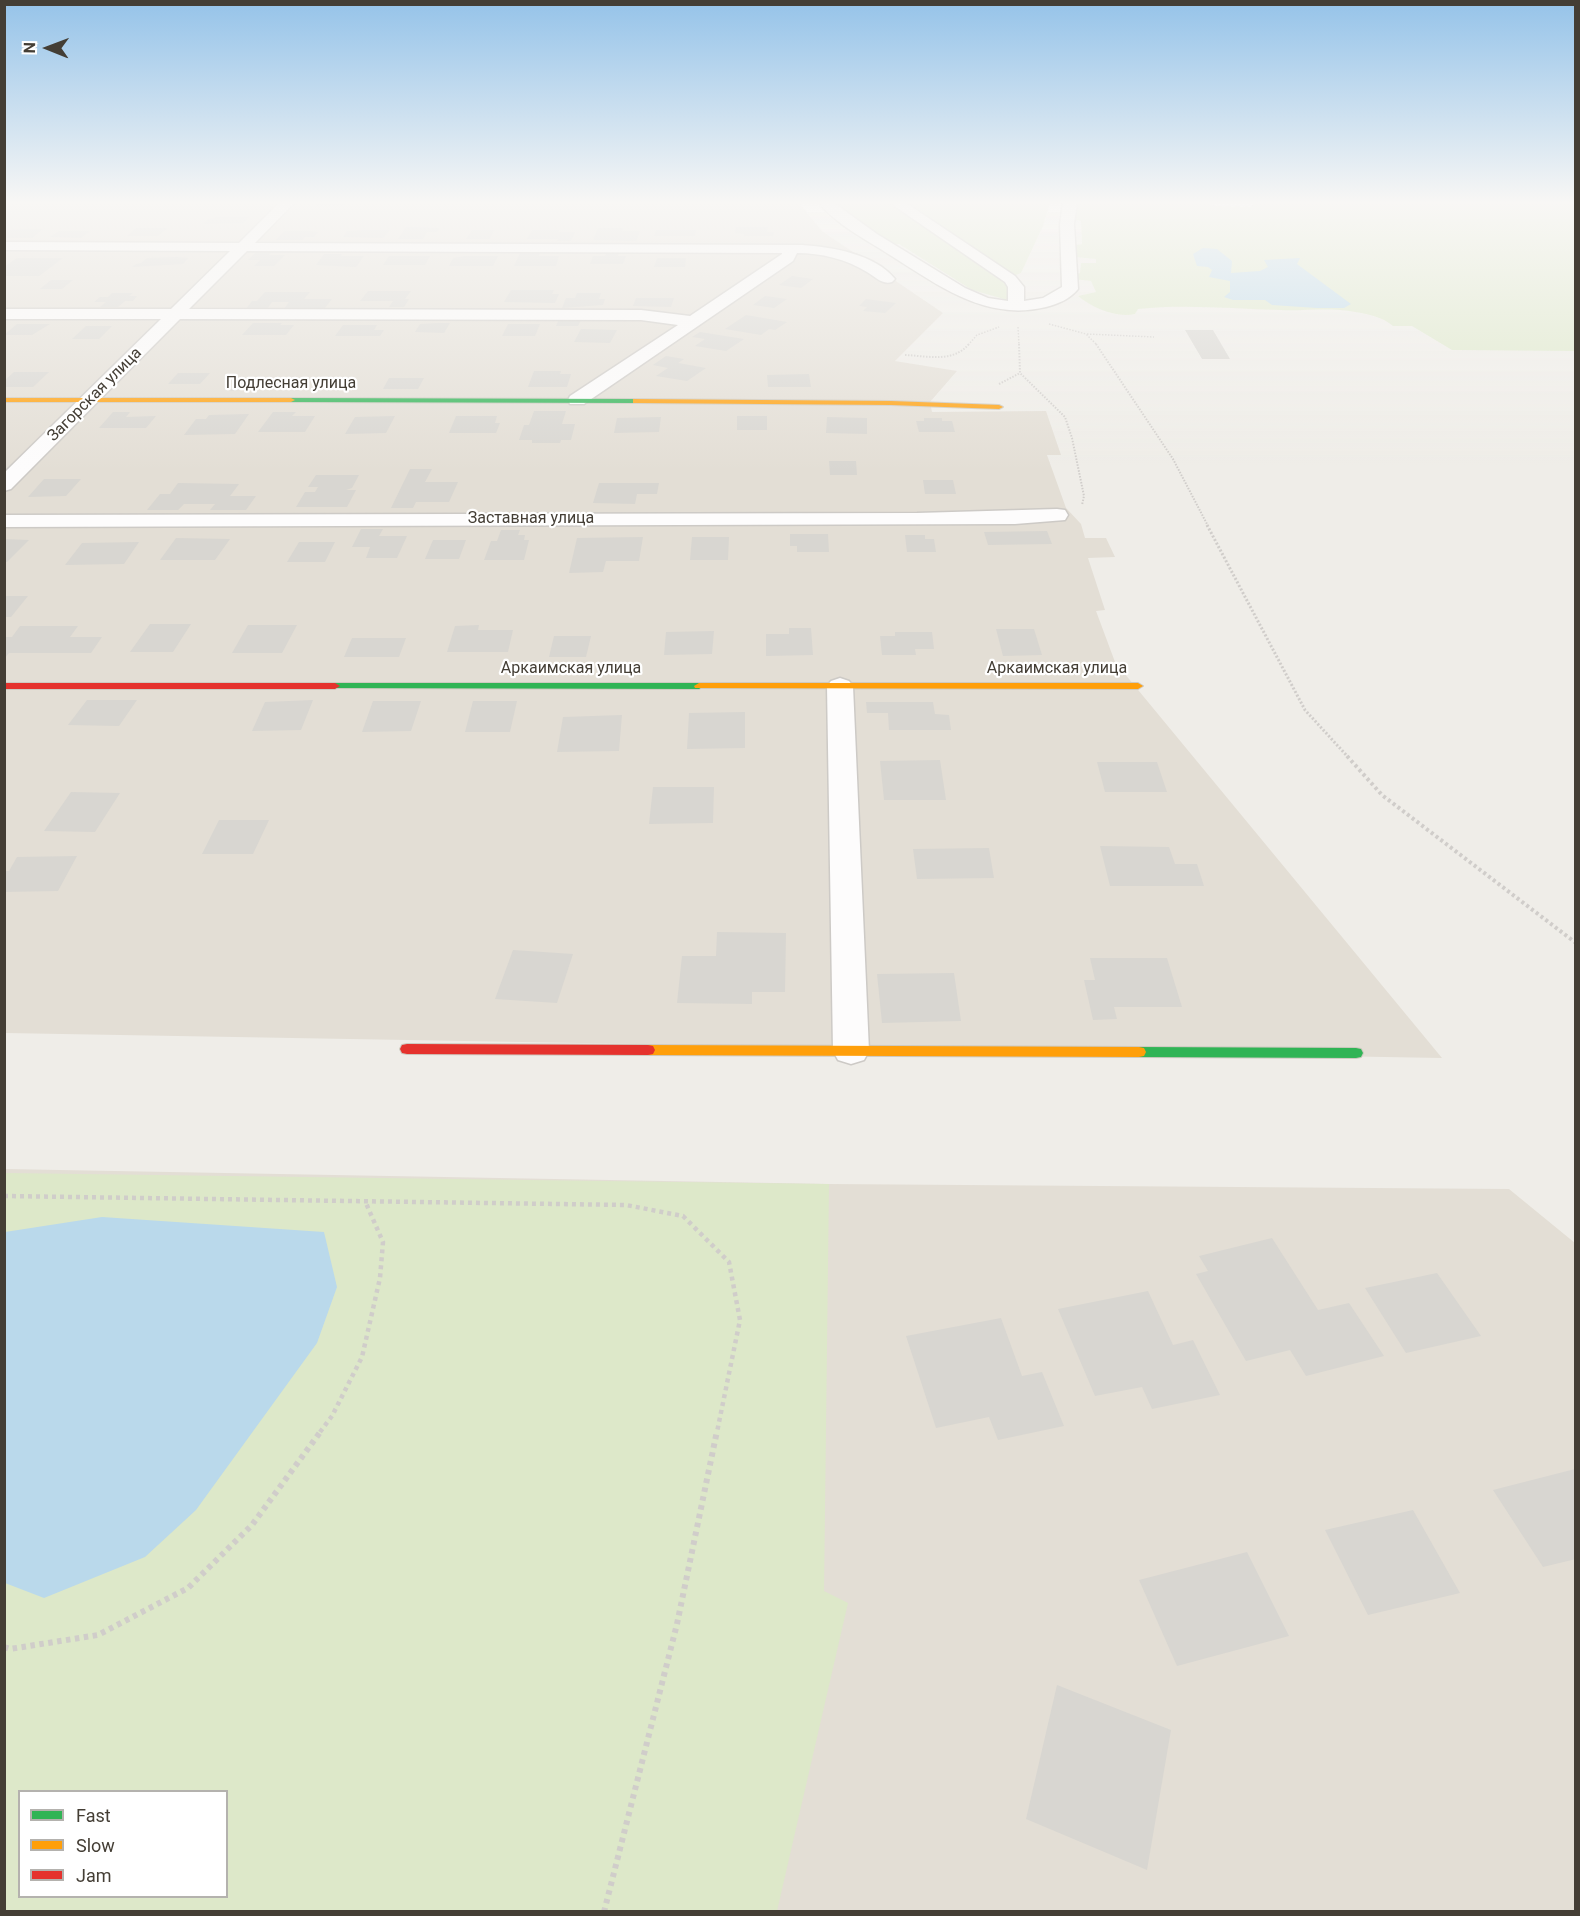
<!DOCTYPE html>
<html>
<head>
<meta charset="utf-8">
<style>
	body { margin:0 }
	#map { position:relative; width:1580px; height:1916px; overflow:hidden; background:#efede8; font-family:Roboto,sans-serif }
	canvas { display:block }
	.frame { position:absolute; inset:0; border:6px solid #443e35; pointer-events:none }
	.legend { position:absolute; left:18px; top:1790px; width:210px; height:108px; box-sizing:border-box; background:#fff; border:2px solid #b4b2ae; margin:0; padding:8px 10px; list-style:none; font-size:18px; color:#443e35 }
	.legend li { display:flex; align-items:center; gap:12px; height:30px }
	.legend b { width:30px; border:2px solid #b4b2ae }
	.north { position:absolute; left:18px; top:18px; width:60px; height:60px; -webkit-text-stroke:4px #fff; paint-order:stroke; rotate:271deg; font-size:16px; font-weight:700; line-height:24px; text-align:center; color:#443e35 }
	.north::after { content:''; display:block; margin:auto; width:21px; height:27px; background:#443e35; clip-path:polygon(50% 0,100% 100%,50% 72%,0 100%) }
</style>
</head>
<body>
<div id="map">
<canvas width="1580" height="1916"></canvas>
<div class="frame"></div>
<ul class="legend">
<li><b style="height:8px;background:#30b455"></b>Fast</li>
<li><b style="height:8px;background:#ff9f0a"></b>Slow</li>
<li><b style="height:8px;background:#e5322d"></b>Jam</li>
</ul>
<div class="north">N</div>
</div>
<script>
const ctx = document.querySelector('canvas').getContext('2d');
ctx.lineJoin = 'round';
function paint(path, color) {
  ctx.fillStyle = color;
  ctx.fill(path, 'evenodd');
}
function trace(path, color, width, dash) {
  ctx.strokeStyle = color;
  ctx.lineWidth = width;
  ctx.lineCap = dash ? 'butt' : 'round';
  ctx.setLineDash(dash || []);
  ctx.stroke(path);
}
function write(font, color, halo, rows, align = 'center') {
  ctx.font = font + ' Roboto,sans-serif';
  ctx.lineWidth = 4.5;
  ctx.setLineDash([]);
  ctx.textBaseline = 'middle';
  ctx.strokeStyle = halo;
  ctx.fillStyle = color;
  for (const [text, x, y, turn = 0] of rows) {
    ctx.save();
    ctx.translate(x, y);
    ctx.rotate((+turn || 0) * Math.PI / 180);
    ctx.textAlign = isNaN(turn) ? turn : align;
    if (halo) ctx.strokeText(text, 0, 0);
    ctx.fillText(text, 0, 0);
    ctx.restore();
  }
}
const residential = new Path2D(`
	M5 203H799L822 231 943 313 895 361 957 371 930 402 932 412 1046 411 1061 455H1047L1066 508 1081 524 1085 538H1106L1115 557 1088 558 1105 610 1096 611 1115 662 1442 1058 5 1033Z
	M5 1169 829 1184 1509 1189 1575 1243V1911L5 1912ZM20 1792H226V1896H20Z`);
const green = new Path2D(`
	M831 203H1050L1043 226 1021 273 1006 279 1011 287V301L972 290 899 244 893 245Z
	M1071 203H1205L1217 206 1251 207 1254 203H1575V351L1452 350 1412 326H1393C1383 317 1368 314 1355 312 1331 307 1305 311 1281 310 1233 309 1186 304 1138 309L1135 314C1115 318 1093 308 1078 296L1096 292 1091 281 1073 279 1074 275 1080 273 1081 263H1096V259L1074 257V245L1082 244 1081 221 1071 219Z
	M5 1173 829 1184 824 1591 848 1603 777 1911 5 1912ZM20 1792H226V1896H20Z`);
const water = new Path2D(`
	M1203 248 1217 249 1232 261 1231 273 1260 271 1268 267 1264 260 1300 258 1297 264 1351 304 1344 308H1317L1272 305 1265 300H1233L1224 297 1230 292V281L1209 277 1212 270 1208 267 1197 266 1193 254Z
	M102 1217 324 1232 337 1287 317 1343 196 1510 145 1557 44 1598 5 1583V1232Z`);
const building = new Path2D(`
	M319 203H347L344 206H316Z
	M218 217H249L243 223 203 224 208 219Z
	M406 227 440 228 437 232H427L423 239H398Z
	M736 227H768L767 232H774L773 236H744V234L735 233Z
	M136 228H168L158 236H127Z
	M598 228H623L622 231H640L636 241 593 240Z
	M43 229 32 238H4V230Z
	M364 230H390L383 238 343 237 347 231Z
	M472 230H494L490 239H466Z
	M532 230H559L558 232H575L571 241H557L558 239H527Z
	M656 230H696L695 236H654Z
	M59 231H90L81 238 50 237Z
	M284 231H310L318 232 314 237H305L302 240H276Z
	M256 252H272L269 255H285L274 266H254L260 260H248Z
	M607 252H619L618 256H626L623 264H590L593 256H605Z
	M520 253H540L539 256H559L556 266H514Z
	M324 254H342L341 256H364L356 267 316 265Z
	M389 256H430L425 265H383Z
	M464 256H498L493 266H449L453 258Z
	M176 257 188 258 183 264 132 267 136 264 141 263 147 258Z
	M17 258H63L39 276H4V267Z
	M657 258H686L685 267H654Z
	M792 276 813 279 801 288 779 285Z
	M51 280H73L62 289H40Z
	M511 290H554L552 294H559L555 303 504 302Z
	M368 291H411L405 299H409L404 307H389L393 301H360Z
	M265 292H310L304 299H332L325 308 284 309 289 302H272L267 309H246L252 301H257Z
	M112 293H133L129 296H137L133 301H125L118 307H100L106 302H94L100 297H108Z
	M577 293H601L599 299H605L603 305 562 308 566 298H575Z
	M765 296 787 299 774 308 753 305Z
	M636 298H674L671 307 633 306Z
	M866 299 896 303 885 313 863 311 867 307 859 306Z
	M746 315 787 322 775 330 769 329 761 335 725 329Z
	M559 319 581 320 578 326H556Z
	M253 323H282L280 325H294L286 335H242Z
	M438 323H450L444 333 415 332 420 324Z
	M17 324H50L32 335H4Z
	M508 324H540L535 336H502Z
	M343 325H377L374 330H384L380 336H335Z
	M86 326H112L99 339H72Z
	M581 329 617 330 610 343 574 342Z
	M1185 330H1213L1230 359H1202Z
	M700 332 744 339 726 351 695 346 705 339 692 337Z
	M666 356 684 359 678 363 706 368 687 381 656 376 668 368 653 365Z
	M534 371H561L560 374H571L567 387H528Z
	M14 372H49L33 387H4V381Z
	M178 373H210L200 384H168Z
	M809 374 811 387H768L767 375Z
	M320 377H349L341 389H311Z
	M241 378H267L259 388 230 391Z
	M389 378H424L418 389H383Z
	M534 411H566L562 424H575L571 440H561L560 443H532V440H519L524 425H529Z
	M113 412H130L126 417 156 416 146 428H99Z
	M273 412H296L292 416H315L305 432H258Z
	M249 414 235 434 184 435 196 419H206L209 415Z
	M395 416 386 433 345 434 355 417Z
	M456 416H497L495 423H500L496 433H449Z
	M737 416H767V430H737Z
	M661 417 659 432 614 433 617 418Z
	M827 417 867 418V434L826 433Z
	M924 418H942V421H952L955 432H919L916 421H924Z
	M829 461H856L857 475H830Z
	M410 469H432L425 482H458L449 502H416L413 508H391Z
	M316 475H359L352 488 346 490H356L347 507H296L305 492H315L318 487H308Z
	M44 479H81L66 496 28 497Z
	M923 480H953L956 494H925Z
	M178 483 239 484 230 496H256L246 510H210L215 504H184L178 510H147L160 494H170Z
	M599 483H659L657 494H637L635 504 593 503Z
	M361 529H383L379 536H407L397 558H366L370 547H352Z
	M501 530H520L518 535H525L524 540H529L524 560H484L491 541H497Z
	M1047 531 1052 544 988 545 984 532Z
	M790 534H828L829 552H797V546H790Z
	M905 535H925V539H934L936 552H907Z
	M643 537 639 561H606L603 572 569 573 577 538Z
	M692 537H729L728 560H690Z
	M176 538 230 539 215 560H160Z
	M4 539 29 540 7 562H4Z
	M433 540H466L459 559H425Z
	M139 542 124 564 65 565 82 543Z
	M299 542H335L325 562H287Z
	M4 596H28L11 617H4Z
	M150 624H191L173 652H130Z
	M248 625H297L282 653H232Z
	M479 625 478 630H513L508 652H447L455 626Z
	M20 626H78L70 637H102L91 653H9L4 659V637H12Z
	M789 628H811L813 655 766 656V634H789Z
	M996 629H1034L1042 655 1003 656Z
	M714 631 712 654 664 655 666 632Z
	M895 632H932L934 649H915L916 655H882L880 636H895Z
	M554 636H591L586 657H549Z
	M352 638H406L399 657H344Z
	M87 700H137L119 726 68 725Z
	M313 700 301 730 252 731 265 702Z
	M373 701H421L411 731 362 732Z
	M473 701H517L510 732H465Z
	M866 702H933L935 714 949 715 951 730H889L888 713H867Z
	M745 712V748L687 749 689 713Z
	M622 715 619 751 557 752 563 717Z
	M940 760 946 800H884L880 761Z
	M1097 762H1157L1167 792H1105Z
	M653 787H714L713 823 649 824Z
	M71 792 120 793 95 832 44 831Z
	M219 820H269L253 854H202Z
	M1100 846 1169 847 1175 864H1197L1204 886H1110Z
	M989 848 994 878 917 879 913 849Z
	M77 856 58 891 4 892V871H9L17 857Z
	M717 932 786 933 785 992H752V1004L677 1003 682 956H716Z
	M513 950 573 954 557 1003 495 999Z
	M1090 958H1167L1182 1007H1114L1117 1019 1093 1020 1084 980H1095Z
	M954 973 961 1021 882 1023 877 974Z
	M1272 1238 1318 1310 1349 1303 1384 1356 1306 1376 1290 1350 1246 1361 1196 1274 1208 1271 1199 1256Z
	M1437 1273 1481 1336 1406 1353 1365 1288Z
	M1148 1291 1173 1345 1193 1340 1220 1395 1152 1409 1142 1387 1095 1396 1058 1309Z
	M1001 1318 1022 1376 1042 1372 1064 1426 998 1440 989 1417 936 1428 906 1336Z
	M1575 1469 1576 1559 1543 1567 1493 1490Z
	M1413 1510 1460 1593 1368 1615 1325 1530Z
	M1247 1552 1289 1636 1177 1666 1139 1580Z
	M1057 1685 1171 1730 1147 1870 1026 1819Z`);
const pathFar5 = new Path2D(`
	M1049 324 1086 334 1097 345
	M1018 327 1019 345
	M1087 334 1154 337
	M968 345 977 335 999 327`);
const pathFar4 = new Path2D(`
	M1019 344 1020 373 1065 417 1072 438 1084 496 1082 505
	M1096 344 1173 459 1208 526
	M905 355C928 356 953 363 969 344
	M999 384 1020 373`);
const pathFar3 = new Path2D(`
	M1207 525 1305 710 1348 757`);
const pathFar2 = new Path2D(`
	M1347 756 1382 795 1576 943`);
const pathFar1 = new Path2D(`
	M4 1196 626 1205 683 1216 729 1262 740 1320 717 1432
	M320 1432 332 1416 362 1357 380 1278 383 1242 365 1201`);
const path = new Path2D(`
	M4 1647 10 1649 98 1635 188 1588 252 1525 321 1431
	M604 1912 677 1624 717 1431`);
const street = new Path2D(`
	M279 203H294L255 243 802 245C832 247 875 254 895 279L892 282C882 285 876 277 867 272 846 259 821 253 797 253L793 261 584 404H570L568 400 570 396 678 325 641 320 180 319 11 489 4 491V473L161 319H4V309H171L230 251 4 250V242L239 243ZM247 251 782 253V254L690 316 641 310 189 309Z
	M819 203H834L877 234 965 288 988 298 1008 301V287L1005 282 890 203H906L1015 276 1024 287V301L1043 298 1062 287 1060 224 1063 203H1077L1074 224 1078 289C1070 299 1058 304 1046 307 986 322 938 285 890 255 867 240 837 225 819 203Z
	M1057 509 1065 510 1068 515 1065 520 1015 524 4 527V515L917 513Z
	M840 678 849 681 853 686 869 1051 864 1060 851 1064 838 1060 833 1051 827 686 831 681Z`);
const fast = new Path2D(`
	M291 398 636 399 640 401 636 403 288 402V398Z
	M335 683H699L704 686 699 689 331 688V684Z
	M1139 1047 1356 1048 1361 1049 1363 1053 1361 1057 1356 1058 1139 1057 1134 1056 1132 1052 1134 1048Z`);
const slow = new Path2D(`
	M4 398H291L295 400 291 402H4Z
	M633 399 891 401 999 405 1003 407 999 409 891 405 636 403H633Z
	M699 683H1138L1143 686 1138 689 695 688 694 686Z
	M648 1045 1139 1047 1144 1048 1146 1052 1144 1056 1139 1057 648 1055 643 1054 641 1050 643 1046Z`);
const jam = new Path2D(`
	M4 683H335L340 686 335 689H4Z
	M407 1044 648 1045 653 1046 655 1050 653 1054 648 1055 407 1054 402 1053 400 1049 402 1045Z`);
const farStreetnames = [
	["Подлесная улица",291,384],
	["Загорская улица",95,395,-45],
	["Заставная улица",531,519],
	["Аркаимская улица",571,669],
	["Аркаимская улица",1057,669]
];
paint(residential, '#e3ded5');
paint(green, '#dde8c9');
paint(water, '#bad9eb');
paint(building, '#d8d6d1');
trace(street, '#cdcac6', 3);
trace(fast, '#cecac0', 2);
trace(slow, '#cecac0', 2);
trace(jam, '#cecac0', 2);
trace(pathFar5, '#d0cdca', 1.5, [1.5, 1.5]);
trace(pathFar4, '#d0cdca', 2, [1.5, 1.5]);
trace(pathFar3, '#d0cdca', 3, [2, 2]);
trace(pathFar2, '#d0cdca', 4, [3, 3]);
trace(pathFar1, '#d0cdca', 4.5, [4, 4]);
trace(path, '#d0cdca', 6, [4.5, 4.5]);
paint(street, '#fdfcfc');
paint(fast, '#30b455');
paint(slow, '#ff9f0a');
paint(jam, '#e5322d');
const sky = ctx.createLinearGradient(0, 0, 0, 471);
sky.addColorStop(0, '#95c3e9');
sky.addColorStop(0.43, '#f8f7f5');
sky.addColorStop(1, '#f8f7f500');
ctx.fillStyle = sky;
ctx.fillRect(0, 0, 1580, 471);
write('16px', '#443e35', '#fff', farStreetnames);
</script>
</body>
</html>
